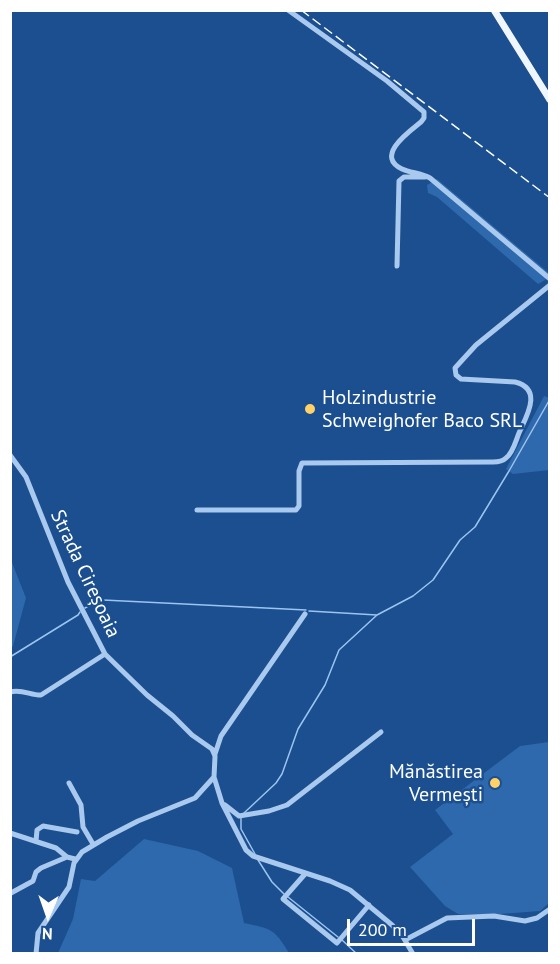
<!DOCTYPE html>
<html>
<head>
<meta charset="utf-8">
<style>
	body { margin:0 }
	#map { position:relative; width:560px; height:964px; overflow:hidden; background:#1b4f8f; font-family:"PT Sans",sans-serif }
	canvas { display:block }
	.frame { position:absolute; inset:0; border:12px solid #fff; pointer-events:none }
	.north { position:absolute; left:18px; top:886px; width:60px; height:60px; -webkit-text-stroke:4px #1b4f8f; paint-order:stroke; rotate:182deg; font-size:16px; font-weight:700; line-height:24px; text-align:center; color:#fff }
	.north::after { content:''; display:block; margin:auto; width:21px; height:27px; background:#fff; clip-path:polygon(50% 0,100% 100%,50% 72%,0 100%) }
	.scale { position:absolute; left:347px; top:919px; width:128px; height:27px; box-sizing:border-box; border:3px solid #fff; border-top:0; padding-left:8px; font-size:18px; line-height:21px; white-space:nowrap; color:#fff; -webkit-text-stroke:4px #1b4f8f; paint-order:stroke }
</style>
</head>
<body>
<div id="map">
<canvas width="560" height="964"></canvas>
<div class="frame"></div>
<div class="north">N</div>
<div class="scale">200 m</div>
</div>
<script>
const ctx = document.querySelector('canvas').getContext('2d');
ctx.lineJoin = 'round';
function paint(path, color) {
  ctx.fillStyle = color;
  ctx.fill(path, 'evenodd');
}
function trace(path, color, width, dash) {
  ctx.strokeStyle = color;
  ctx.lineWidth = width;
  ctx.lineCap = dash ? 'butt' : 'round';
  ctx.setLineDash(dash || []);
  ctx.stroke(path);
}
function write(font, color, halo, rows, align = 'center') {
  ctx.font = font + ' "PT Sans",sans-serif';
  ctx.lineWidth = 5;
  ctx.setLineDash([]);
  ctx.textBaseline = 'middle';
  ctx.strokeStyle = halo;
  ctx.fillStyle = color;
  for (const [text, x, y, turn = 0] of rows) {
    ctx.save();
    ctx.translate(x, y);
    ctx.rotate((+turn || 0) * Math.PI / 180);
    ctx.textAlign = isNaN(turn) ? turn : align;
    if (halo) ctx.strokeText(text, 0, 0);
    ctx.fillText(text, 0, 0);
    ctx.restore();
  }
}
const green = new Path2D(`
	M437 179 549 273 545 280 538 284 437 197 428 193 427 185Z
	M544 396 549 398V470L513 474 506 469Z
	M11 560 26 598 13 646 11 648Z
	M549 742V903L540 911 500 914H458L445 906 410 867 453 834 435 810 520 746Z
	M144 839 198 851 232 868 244 923C271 929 274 928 289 953H58L73 919 81 879 95 881Z`);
const stream = new Path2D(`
	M85 608 99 600H103L306 610
	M309 611 377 615
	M10 657 78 615 80 612
	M244 813 276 783 282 774 298 729 325 685 339 650 377 615 413 596 433 580 460 540 475 527 509 471 550 399
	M241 818V829L255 854
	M258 860 272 882 284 894
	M288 897 338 937
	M342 940 357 954`);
const minor = new Path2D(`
	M288 10 387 81 424 112V118L421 122C410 131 374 156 402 169 411 173 421 173 430 178L550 279
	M397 266 399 181 404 177H425
	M10 455 26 477 68 582 105 654 147 695 173 716 192 735 212 749 215 756 214 777 222 803 246 850 253 856 330 881 350 890 392 925 403 937 413 954
	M197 510H296L299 506V471L302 463 493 462C498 462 503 461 506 458 513 453 516 440 519 433 527 415 543 389 515 382L461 379 456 375 455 368 476 345 550 285
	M10 692C22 689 30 695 41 695L105 654
	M215 754 221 736 305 614
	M69 783 81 805 83 827 93 844
	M225 805 239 816 269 811 287 805 381 732
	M10 833 56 848 67 857 75 859
	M36 841 37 830 43 826 77 832
	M305 874 283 899 337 943 369 905
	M11 893 33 881 36 872 41 868 67 857
	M405 940 447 918 494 916 525 921 537 918 550 909
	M36 954 38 933 69 887 74 863 82 852 107 837 138 821 195 798 214 777`);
const major = new Path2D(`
	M494 10 550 100`);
const rail = new Path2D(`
	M301 10 550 198`);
const markers = [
	[310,409,6,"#ffd166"],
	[495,783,6,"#ffd166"]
];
const poiNames = [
	["Holzindustrie",322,398],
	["Schweighofer Baco SRL",322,421],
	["Mănăstirea",483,772,"right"],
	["Vermești",483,795,"right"]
];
const streetNames = [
	["Strada Cireșoaia",85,574,65]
];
paint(green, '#2e69ad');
trace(stream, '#9cc4f0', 1.5);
trace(minor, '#a9c9ee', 5);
trace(major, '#f0f6ff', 7);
trace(rail, '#fff', 1.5, [10, 4.5]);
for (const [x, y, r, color] of markers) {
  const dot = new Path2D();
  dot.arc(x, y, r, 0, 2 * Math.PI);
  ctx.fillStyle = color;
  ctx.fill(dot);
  trace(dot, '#1b4f8f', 2);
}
write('20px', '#fff', '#1b4f8f', poiNames, 'left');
write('20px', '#fff', '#1b4f8f', streetNames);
</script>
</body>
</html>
